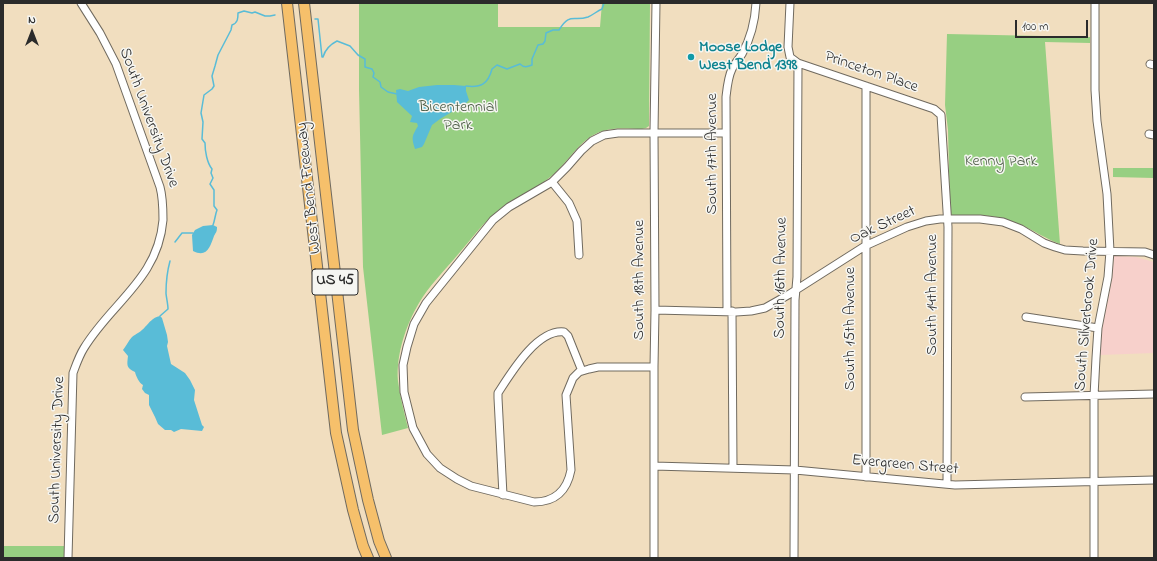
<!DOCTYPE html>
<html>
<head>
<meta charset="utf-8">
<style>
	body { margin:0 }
	#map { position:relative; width:1157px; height:561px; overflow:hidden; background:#f1debf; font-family:"Indie Flower",sans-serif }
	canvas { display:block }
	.frame { position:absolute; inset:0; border:4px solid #2b2b2b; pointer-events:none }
	.north { position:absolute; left:12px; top:12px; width:40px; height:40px; -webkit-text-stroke:3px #f6f6f2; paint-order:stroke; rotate:0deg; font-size:11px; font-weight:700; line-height:16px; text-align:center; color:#2b2b2b }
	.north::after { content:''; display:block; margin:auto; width:14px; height:18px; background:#2b2b2b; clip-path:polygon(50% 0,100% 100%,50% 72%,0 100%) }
	.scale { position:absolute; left:1015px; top:20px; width:73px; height:18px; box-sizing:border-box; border:2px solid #2b2b2b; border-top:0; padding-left:5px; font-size:12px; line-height:14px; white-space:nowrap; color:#2b2b2b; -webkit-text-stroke:3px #f6f6f2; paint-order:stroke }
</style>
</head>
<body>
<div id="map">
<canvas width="1157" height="561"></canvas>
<div class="frame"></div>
<div class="north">N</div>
<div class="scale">100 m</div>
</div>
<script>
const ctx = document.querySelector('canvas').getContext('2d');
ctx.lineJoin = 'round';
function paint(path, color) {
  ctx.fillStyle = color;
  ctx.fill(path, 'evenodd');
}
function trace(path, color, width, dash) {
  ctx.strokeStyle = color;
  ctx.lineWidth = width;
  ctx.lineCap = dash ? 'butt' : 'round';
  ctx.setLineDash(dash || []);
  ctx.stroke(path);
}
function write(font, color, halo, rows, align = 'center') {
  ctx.font = font + ' "Indie Flower",sans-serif';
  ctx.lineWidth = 3;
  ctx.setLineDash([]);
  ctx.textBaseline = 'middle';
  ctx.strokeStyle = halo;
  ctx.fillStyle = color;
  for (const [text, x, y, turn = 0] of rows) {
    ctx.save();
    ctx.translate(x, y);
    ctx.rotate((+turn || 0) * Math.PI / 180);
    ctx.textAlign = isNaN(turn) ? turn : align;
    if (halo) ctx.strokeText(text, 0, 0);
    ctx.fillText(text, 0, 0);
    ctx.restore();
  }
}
const built = new Path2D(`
	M1114 256 1136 257 1154 262V353L1100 355 1102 329 1112 279Z`);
const green = new Path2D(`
	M359 3H498V27H600L602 3H650L649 126 646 128 642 129C630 129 615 127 603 131 580 137 568 164 549 178 534 190 516 197 500 209 483 222 470 241 455 258 443 272 429 286 419 303 406 325 396 354 398 381 400 397 404 412 408 428L382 435 363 267 359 90Z
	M947 34 1090 37V43L1045 42 1060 244C1046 239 1035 231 1021 225 999 214 978 215 954 215H952L950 212 948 130 945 105Z
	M1113 168H1154V178L1113 177Z
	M3 546H64V558H3Z`);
const water = new Path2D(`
	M437 85H454L466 86V91L469 100 463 106 455 110 440 119 432 125 424 144 422 147 415 149C411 137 412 136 418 126L417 123 410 122 412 116 397 102 396 90 400 89 408 91 419 87Z
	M213 225 217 227C217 232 216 232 214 236 210 247 207 258 193 251L192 235 195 230 203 226Z
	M160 316 162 318 167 335 168 342 167 346 171 364 185 373 190 380 195 390 194 400 202 425 204 427 202 431 181 429 174 432 171 430H165L158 424 155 417 149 405V395L145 393 142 389 143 385C139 383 136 376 135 372 126 368 127 365 128 356L123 350C126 346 129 340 132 337 136 334 142 331 145 327 150 322 152 318 160 316Z`);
const stream = new Path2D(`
	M315 19H318L322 57H323C325 50 331 44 337 41L350 46 358 55 365 59V67L372 69 374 73 373 77 380 82 381 87 388 92 397 94
	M466 86C481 88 488 84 492 69L497 65 507 69 520 64C524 68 527 67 532 65V59L538 45 543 44 545 41 546 33 553 30H559C570 12 573 22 588 17 593 15 597 11 602 9L604 3
	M213 225C215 220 215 215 217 210L214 206V190L210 184 213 178 211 173 212 169C207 163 205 151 205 143L202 139 203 122 201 113 204 95 212 89 214 86 212 76 215 66 218 55 231 30 232 25C238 23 238 18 238 13L244 11 252 13 255 12 265 16H270L275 15
	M175 242 182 233H193
	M160 316 168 309C168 304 166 296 166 293 166 283 167 272 170 261`);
const minor = new Path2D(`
	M790 3 788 47 790 57 798 63 934 109 941 115 948 227 947 484
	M1150 64 1154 65
	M1149 134 1154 135
	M552 182 569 203 577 221 579 255
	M655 310 736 312 751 311 765 308 788 295 865 246 907 227 926 221 940 219H980L1003 222 1021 229 1044 243 1055 247 1065 250 1083 251 1145 252 1154 255
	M727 311 726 97C727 88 728 77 732 69 734 64 739 59 742 54 751 38 755 21 756 3
	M732 311 733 468
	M1026 317 1098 328
	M654 367H598L589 369 579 372 573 378 566 395 571 470C567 491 555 502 534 502L471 486 457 479 440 468 427 454 413 428 404 392 403 365 407 347 414 324 426 303 493 220 509 207 552 182 567 167 581 151 592 141 604 135 618 133H726
	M1025 397 1154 394
	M654 466 795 470 955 485 1154 480
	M866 477V86
	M503 495 498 398V393C511 373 537 329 564 332L568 336 582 371
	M68 558 73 373C76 365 79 356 84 348 112 302 158 279 163 220 163 209 163 198 160 187L116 64 100 33 81 3
	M654 558V367L655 310 654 132 656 3
	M794 558 795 300 797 277 798 63
	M1094 558V396L1096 358 1098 328 1108 277 1110 251 1107 194 1097 121 1095 90V3`);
const highway = new Path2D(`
	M287 3 336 433 353 510 363 546 368 558
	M304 3 353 430 368 500 379 541 386 558`);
const markers = [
	[691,57,4,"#0f9aa8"]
];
const shields = [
	[335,282,46]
];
const shieldNames = [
	["US 45",335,282]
];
const cultureNames = [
	["Moose Lodge",699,48],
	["West Bend 1398",699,66]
];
const streetNames = [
	["Princeton Place",871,73,19],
	["South University Drive",148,118,70],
	["South 17th Avenue",713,154,-90],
	["West Bend Freeway",310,188,-96],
	["Oak Street",883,226,-25],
	["South 16th Avenue",782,278,-89],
	["South 18th Avenue",640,280,-90],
	["South 14th Avenue",933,295,-90],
	["South Silverbrook Drive",1088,315,-85],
	["South 15th Avenue",851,329,-90],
	["South University Drive",58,450,-88],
	["Evergreen Street",905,466,5]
];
const parkNames = [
	["Bicentennial",458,108],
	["Park",458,126],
	["Kenny Park",1001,162]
];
paint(built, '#f7d0cb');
paint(green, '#97cf82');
paint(water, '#59bcd7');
trace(stream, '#59bcd7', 1.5);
trace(minor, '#706a5f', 9);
trace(highway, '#706a5f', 12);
trace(minor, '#fff', 7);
trace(highway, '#f6c06b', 10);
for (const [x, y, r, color] of markers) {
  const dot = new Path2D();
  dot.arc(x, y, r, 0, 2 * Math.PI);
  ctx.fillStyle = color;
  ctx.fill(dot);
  trace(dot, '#f6f6f2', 1.5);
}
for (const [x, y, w] of shields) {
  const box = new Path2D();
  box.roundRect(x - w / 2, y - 13, w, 26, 3);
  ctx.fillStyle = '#f6f6f2';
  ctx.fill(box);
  trace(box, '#2b2b2b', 1);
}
write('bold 15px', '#2b2b2b', null, shieldNames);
write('bold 16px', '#0d838f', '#f6f6f2', cultureNames, 'left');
write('16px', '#2b2b2b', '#f6f6f2', streetNames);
write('16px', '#4b5c45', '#f6f6f2', parkNames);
</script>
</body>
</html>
